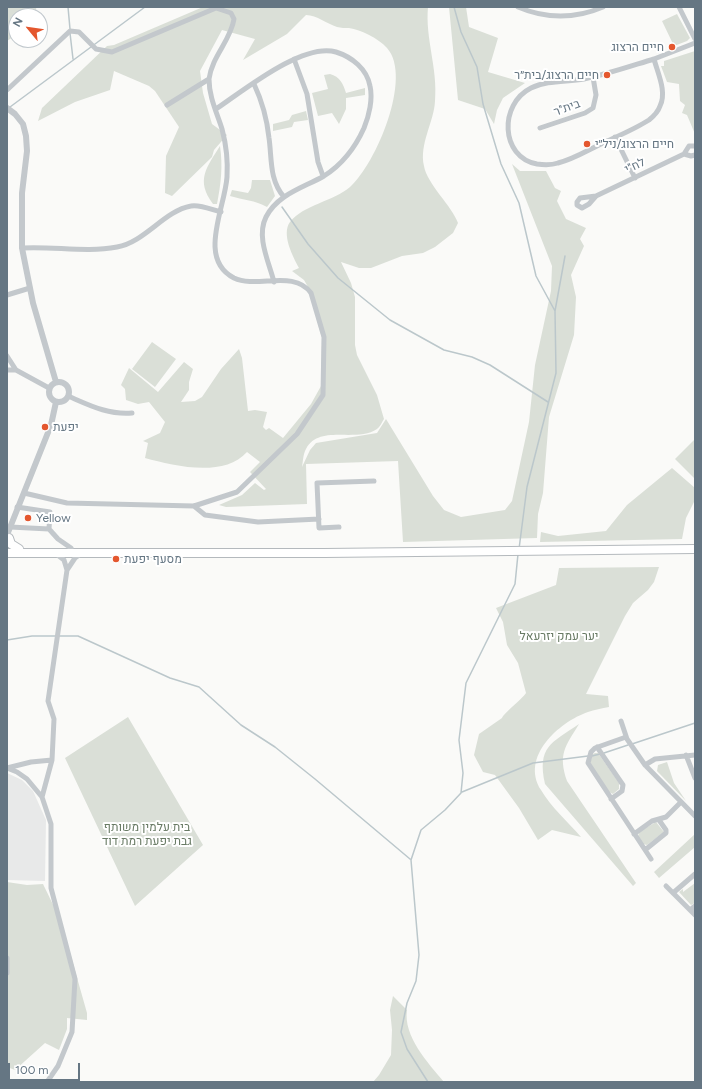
<!DOCTYPE html>
<html>
<head>
<meta charset="utf-8">
<style>
	body { margin:0 }
	#map { position:relative; width:702px; height:1089px; overflow:hidden; background:#fafaf8; font-family:Figtree,sans-serif }
	canvas { display:block }
	.frame { position:absolute; inset:0; border:8px solid #657683; pointer-events:none }
	.north { position:absolute; left:8px; top:8px; width:40px; height:40px; box-sizing:border-box; background:#fff; border:1px solid #c1c8cd; border-radius:50%; rotate:299deg; font-size:11px; font-weight:700; line-height:16px; text-align:center; color:#657683 }
	.north::after { content:''; display:block; margin:auto; width:14px; height:18px; background:#e4572e; clip-path:polygon(50% 0,100% 100%,50% 72%,0 100%) }
	.scale { position:absolute; left:8px; top:1063px; width:72px; height:18px; box-sizing:border-box; border:2px solid #657683; border-top:0; padding-left:5px; font-size:12px; line-height:14px; white-space:nowrap; color:#657683; -webkit-text-stroke:3px #fff; paint-order:stroke }
</style>
</head>
<body>
<div id="map">
<canvas width="702" height="1089"></canvas>
<div class="frame"></div>
<div class="north">N</div>
<div class="scale">100 m</div>
</div>
<script>
const ctx = document.querySelector('canvas').getContext('2d');
ctx.lineJoin = 'round';
function paint(path, color) {
  ctx.fillStyle = color;
  ctx.fill(path, 'evenodd');
}
function trace(path, color, width, dash) {
  ctx.strokeStyle = color;
  ctx.lineWidth = width;
  ctx.lineCap = dash ? 'butt' : 'round';
  ctx.setLineDash(dash || []);
  ctx.stroke(path);
}
function write(font, color, halo, rows, align = 'center') {
  ctx.font = font + ' Figtree,Heebo,sans-serif';
  ctx.lineWidth = 4;
  ctx.setLineDash([]);
  ctx.textBaseline = 'middle';
  ctx.strokeStyle = halo;
  ctx.fillStyle = color;
  for (const [text, x, y, turn = 0] of rows) {
    ctx.save();
    ctx.translate(x, y);
    ctx.rotate((+turn || 0) * Math.PI / 180);
    ctx.textAlign = isNaN(turn) ? turn : align;
    if (halo) ctx.strokeText(text, 0, 0);
    ctx.fillText(text, 0, 0);
    ctx.restore();
  }
}
const built = new Path2D(`
	M7 773 22 780 33 791 46 820 45 881 7 880Z`);
const green = new Path2D(`
	M7 7H36L37 16H16V35L7 41Z
	M203 7H428C425 39 438 68 435 101 434 122 419 144 424 166 427 184 452 206 458 223L453 233 435 247 423 253 402 256 371 268H359L341 262 351 283 355 297V345L357 355 377 395 384 419C382 422 380 427 377 429 357 443 319 424 306 449 303 454 303 462 302 467L310 450 316 443 377 433 386 419 433 496 444 510 461 517 505 510 512 501 529 422 535 365 551 291 552 266 512 164 520 171H546L555 188 561 191 557 201 566 219 586 228 580 239 584 246 571 275 576 297 574 335 549 417 543 493 538 514 537 538 403 542 398 461 306 464 307 504 226 507 219 505 242 495 255 483 264 490 266 489 250 472 260 462 247 452C224 478 174 466 145 458L148 443 143 441 160 433 165 422 149 402 138 404 126 400 125 389 121 385 129 368 158 392 184 362 193 369 189 382V390L181 402 195 401 202 397 221 369 239 349 242 358 248 411 255 410 267 412 263 427 266 430 269 428 283 438 311 404 321 386 322 338 308 287 304 280 292 271 299 268C293 257 281 234 290 222 303 205 334 201 350 187 376 164 413 77 387 48 378 38 361 30 349 28 345 28 341 28 337 27 327 24 317 15 306 15L287 34 243 60 255 39 222 30 200 71 203 93 212 124 227 135 214 150 212 157 172 196 165 193 166 156 179 127 155 91 149 86 114 71 110 90 75 102 38 121 42 108 107 46 114 45Z
	M449 7H466L469 27 498 38 488 72 525 83 503 98 497 110 494 124 485 109 458 100Z
	M677 14 690 38 687 41 674 46 662 21Z
	M695 51V134L687 115 682 113 685 105 680 101 679 84 667 82 661 66H664V61Z
	M330 74C340 77 343 83 346 93L365 88V95L346 98V109L339 124 332 113 318 116 312 93 328 89 324 75Z
	M306 111 308 120 294 122 292 127 273 131V124L289 120 292 115Z
	M220 146C223 166 221 184 217 204H213C195 180 207 167 220 146Z
	M252 180H270L275 196 267 207C255 200 243 200 230 196L232 190 248 193 251 188Z
	M152 342 176 359 155 387 132 369Z
	M695 439V479L675 459Z
	M672 468 695 488V500L686 518 682 539 540 542 541 532 558 536 606 531 627 505Z
	M659 567 654 582 648 590 633 603 625 616 586 694 608 696 609 707C602 708 594 710 588 712 559 722 520 757 541 790 551 807 568 822 581 837L552 830 538 840 519 808 495 775 483 772 474 755 479 734 502 718C504 713 521 700 526 693L518 663 507 645 503 622 496 608 556 585 559 568Z
	M128 717 203 845 135 906 65 758Z
	M579 724C565 747 558 754 567 781L636 883 633 886 545 784C537 747 551 743 579 724Z
	M595 753H598L619 783V789L613 794 609 792 590 763 593 754Z
	M667 762 674 783 686 801 657 771 658 765Z
	M656 822 664 832 647 845 643 844 638 837 639 832Z
	M695 834V847L659 878 654 872Z
	M7 882 27 885 43 884 61 921 87 1013V1020L67 1018V1029L59 1050 45 1043 15 1070 7 1067Z
	M695 883V903L691 905 679 892 683 889V892Z
	M393 996 407 1010C403 1036 428 1063 444 1082H373L379 1075 391 1055 392 1030 390 1010Z`);
const stream = new Path2D(`
	M68 7 70 29
	M454 7 461 32 477 67 483 104 501 164 519 203 536 276 555 311
	M70 33 73 59
	M10 107 145 7
	M282 207 308 244 338 278 390 320 444 350 472 357 490 365 548 402
	M519 549 527 487 556 373 555 311 565 256
	M7 640 32 636H78L170 678 199 687 241 725 275 747 315 779 410 859
	M632 744 695 723
	M604 753 628 745
	M592 756 600 754
	M462 792 533 763 588 756
	M428 1082 407 1049 401 1032 407 1003 416 981 419 955 411 860 421 830 445 810 461 793 463 773 459 740 466 683 515 584 518 554`);
const minor = new Path2D(`
	M518 7C546 19 575 19 603 7
	M679 7 695 39
	M294 59 307 94 318 162 323 176
	M654 59C658 74 667 92 660 106 658 112 654 116 649 120 635 129 618 136 603 143 588 150 574 159 558 163 552 165 544 165 537 164 500 157 499 104 531 88 547 80 567 82 584 79 608 74 631 66 654 59Z
	M654 59 695 43
	M254 84C262 101 267 119 269 138 272 158 269 180 284 197
	M7 90 70 31 79 32 96 49 112 52 216 8 231 13 234 19C231 40 212 56 209 79L167 105
	M216 109C243 91 303 42 336 52 352 57 367 69 370 86 373 99 369 116 364 128 355 148 343 164 324 176 303 188 278 194 266 217 256 237 269 262 274 282
	M540 128 585 113 593 108 596 95 593 77
	M615 137 635 178
	M684 154 691 156 695 155
	M596 196 580 198 577 202V205L582 208 589 204 596 196 684 154 689 146H695
	M22 248C54 246 86 253 117 247 145 242 164 211 191 206 199 204 213 210 221 212
	M7 295 30 288
	M7 356 16 370
	M7 370H16L49 388
	M68 396C89 405 108 415 132 413
	M24 493 67 503 194 506 237 492 297 434 323 395 324 337 311 293C294 269 257 289 234 278 197 259 225 208 227 177 228 161 226 144 222 129 217 113 209 97 209 79
	M194 506 205 515 258 522 319 519
	M17 507 50 512 49 529
	M10 527 49 529 58 539 71 548
	M339 527 319 528 317 483 374 481
	M67 570 75 558 82 553
	M621 721 627 739 645 765
	M626 737 595 748 591 752 588 763 651 859
	M597 747 623 785 622 791 611 799
	M686 755 695 778
	M695 755 655 759 645 765 695 816
	M52 760 54 719 48 701 67 570 64 560 55 553
	M7 768 17 772 27 779 42 797 51 824V888L75 979 72 1032 58 1066 47 1082
	M7 768 31 762 52 760 42 797
	M634 834 652 821 666 817 681 802
	M645 850 666 833V830L659 820
	M666 886 695 915
	M673 893 695 874
	M690 910 695 906
	M7 958V973`);
const tertiary = new Path2D(`
	M7 108 15 114 23 124 26 136 27 151 22 193V248L33 303 56 382
	M49 392a10 10 0 1 1 20 0a10 10 0 1 1-20 0Z
	M7 535 51 425 56 402`);
const trunk = new Path2D(`
	M9 538 11 544 19 549
	M7 553H324L695 549`);
const markers = [
	[672,47,4,"#e4572e"],
	[607,75,4,"#e4572e"],
	[587,144,4,"#e4572e"],
	[45,427,4,"#e4572e"],
	[28,518,4,"#e4572e"],
	[116,559,4,"#e4572e"]
];
const poiNames = [
	["חיים הרצוג",664,47,"right"],
	["חיים הרצוג/בית״ר",599,75,"right"],
	["חיים הרצוג/ניל״י",595,144],
	["יפעת",53,427],
	["Yellow",36,518],
	["מסעף יפעת",124,559]
];
const streetNames = [
	["בית\"ר",567,108,-20],
	["לח\"י",635,166,-25]
];
const parkNames = [
	["יער עמק יזרעאל",559,636],
	["בית עלמין משותף",147,827],
	["גבת יפעת רמת דוד",147,841]
];
paint(built, '#e8e9e9');
paint(green, '#dadfd7');
trace(stream, '#bbc7cb', 1.5);
trace(trunk, '#b4b9bd', 10);
trace(minor, '#c3c8cc', 5);
trace(tertiary, '#c3c8cc', 6);
trace(trunk, '#fff', 8);
for (const [x, y, r, color] of markers) {
  const dot = new Path2D();
  dot.arc(x, y, r, 0, 2 * Math.PI);
  ctx.fillStyle = color;
  ctx.fill(dot);
  trace(dot, '#fff', 1.5);
}
write('12px', '#657683', '#fff', poiNames, 'left');
write('12px', '#657683', '#fff', streetNames);
write('12px', '#687a64', '#fff', parkNames);
</script>
</body>
</html>
